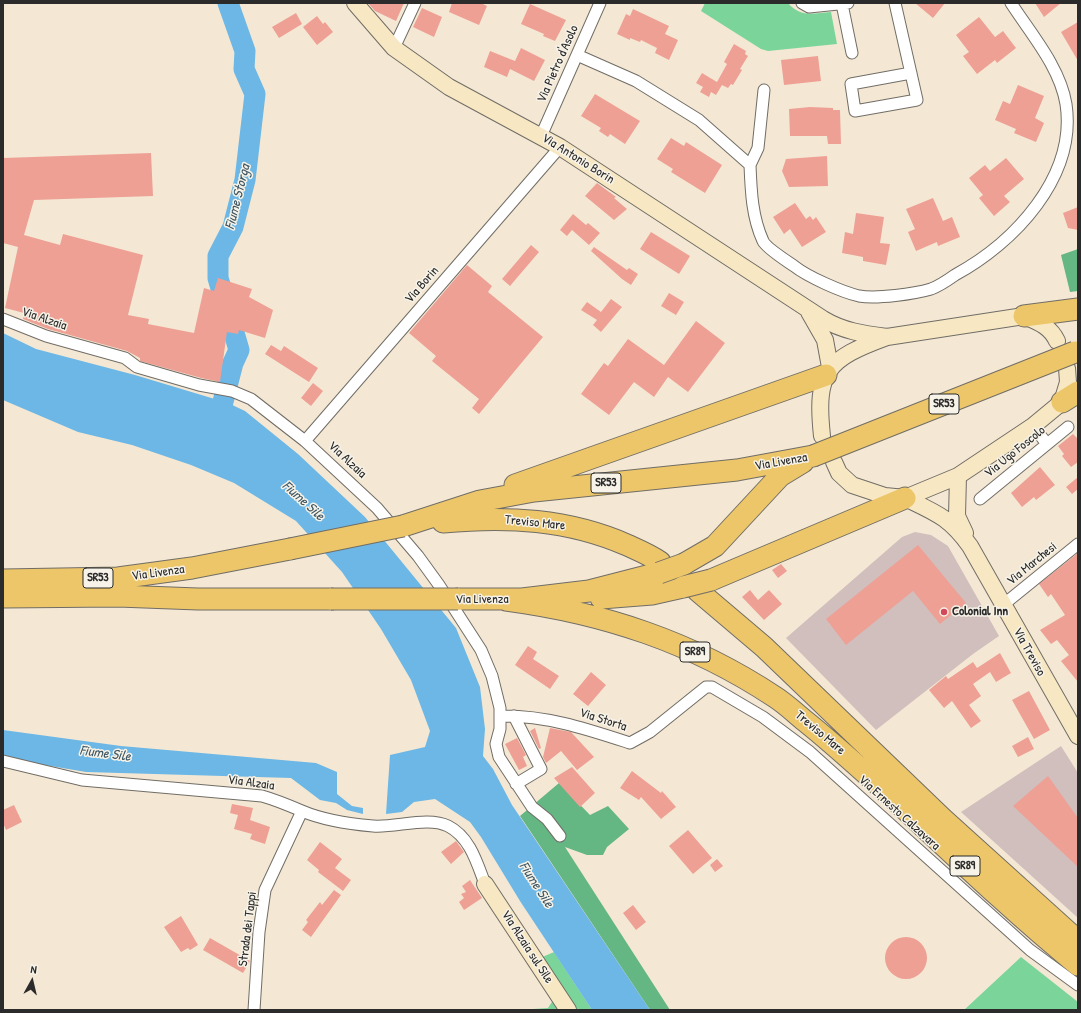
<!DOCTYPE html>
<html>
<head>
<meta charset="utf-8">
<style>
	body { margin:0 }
	#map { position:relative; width:1081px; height:1013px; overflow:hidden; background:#f4e8d4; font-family:"Patrick Hand",sans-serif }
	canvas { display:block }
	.frame { position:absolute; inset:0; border:4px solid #2b2b2b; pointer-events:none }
	.north { position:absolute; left:12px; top:961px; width:40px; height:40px; -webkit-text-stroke:3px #f7f3e8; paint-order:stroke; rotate:8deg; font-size:11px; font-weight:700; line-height:16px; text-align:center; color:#2b2b2b }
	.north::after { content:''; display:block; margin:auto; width:14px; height:18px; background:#2b2b2b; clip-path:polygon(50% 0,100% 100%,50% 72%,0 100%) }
</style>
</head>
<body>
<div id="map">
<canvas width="1081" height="1013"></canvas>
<div class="frame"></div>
<div class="north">N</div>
</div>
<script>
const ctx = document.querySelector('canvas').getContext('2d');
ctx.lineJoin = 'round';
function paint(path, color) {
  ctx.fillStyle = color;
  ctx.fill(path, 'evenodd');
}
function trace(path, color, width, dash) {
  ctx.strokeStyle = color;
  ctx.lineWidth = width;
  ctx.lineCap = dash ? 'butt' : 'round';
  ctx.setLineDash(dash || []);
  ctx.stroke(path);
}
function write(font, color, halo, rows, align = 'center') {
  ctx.font = font + ' "Patrick Hand",sans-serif';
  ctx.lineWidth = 3;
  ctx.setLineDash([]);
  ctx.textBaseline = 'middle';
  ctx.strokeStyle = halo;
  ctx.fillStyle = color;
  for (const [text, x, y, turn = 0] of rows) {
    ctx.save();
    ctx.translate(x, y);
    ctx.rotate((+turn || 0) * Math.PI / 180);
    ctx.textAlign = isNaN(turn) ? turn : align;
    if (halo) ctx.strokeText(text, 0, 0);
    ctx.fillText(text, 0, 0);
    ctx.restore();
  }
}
const industrial = new Path2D(`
	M915 532 931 535 948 546 999 636 973 654 876 730 786 638 902 537Z
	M1061 746 1078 773V918L961 812Z`);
const green = new Path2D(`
	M705 3H788C801 18 813 13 831 12L837 44 768 51 761 49 701 11Z
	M554 952 592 1010 533 1009 548 1008 555 997 533 961Z
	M1021 957 1078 1002V1010H964Z`);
const forest = new Path2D(`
	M1078 249V291L1070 292 1061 255Z
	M559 783 590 815 608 806 629 829 607 847 603 855H587L565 847 670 1010H650L520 816Z`);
const water = new Path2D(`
	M3 333 36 349 135 375 228 403 245 411 298 454 365 517 456 628 480 687 485 729 483 756 493 769 512 805 650 1010H592L520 901 481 837 470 822 435 799 414 802 402 812 386 814 390 755 425 747 430 731 411 680 381 629 342 572 296 521 234 483 191 465 132 445 78 432 3 400Z
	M3 730 121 746 316 763 337 772V794L352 806 363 808V814L347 810 336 803 320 800 291 778 86 772 3 758Z`);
const river = new Path2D(`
	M216 429 233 363 239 350 218 278V256L233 227 245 180 255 94 244 69 245 51 228 3`);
const building = new Path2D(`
	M368 3H404L396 21 375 11Z
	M452 3H481L487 6 479 25 449 12Z
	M915 3H945L933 18Z
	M1035 3H1061L1044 17Z
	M530 4 566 20 555 41 543 36 544 34 521 24Z
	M422 8 442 17 434 37 413 27Z
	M633 9 669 26 665 34 678 40 669 60 655 53 657 48 641 40 640 42 630 38V40L617 34 626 14 630 16Z
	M296 13 302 24 279 38 272 27Z
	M317 16 323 24 325 22 333 32 317 45 303 27Z
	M979 17 995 37 1003 31 1016 48 997 63 995 60 977 74 963 56 969 52 956 35Z
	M1078 22V61L1061 32Z
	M734 44 746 51 745 54 748 56 740 69 742 70 733 85 731 84 728 88 722 85 716 95 711 92 709 97 700 92 703 87 696 83 702 73 717 82 727 64 724 62Z
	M521 48 545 60 534 81 510 69 507 77 484 67 490 51 515 61Z
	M818 56 821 81 784 85 781 60Z
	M1018 85 1044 96 1035 118 1044 123 1036 142 1014 133 1016 129 995 120 1003 101 1010 104Z
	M595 94 640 121 625 144 610 134 608 137 599 131 601 128 581 116Z
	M810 107 833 108V110H840L841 144H828L827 136H790L789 109Z
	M671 138 684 146 686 142 722 165 705 193 671 172 673 169 657 159Z
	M151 153 153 196 34 200 24 235 60 245 63 234 143 255 128 315 149 319 148 324 194 333 204 288 214 291 218 278 252 289 249 297 273 310 265 338 239 330 238 334 227 332 220 382 201 378 140 361V358L127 351 48 329 23 319 24 313 5 308 18 247 3 243V158Z
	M827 156 828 186 789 187 782 171 786 159Z
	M1006 158 1024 179 1004 196 1010 202 994 216 979 198 983 195 969 178 985 165 990 171Z
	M597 183 616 197 614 198 627 209 614 220 585 196Z
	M933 198 943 221 952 217 960 237 938 246 937 242 916 251 908 232 915 229 906 209Z
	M795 203 806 219 810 216 813 220 816 217 826 232 802 247 790 229 784 234 773 217Z
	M1078 207V230L1068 228 1063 213Z
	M856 213 884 217 880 243 890 244 886 265 863 261V257L842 253 845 232 853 234Z
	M573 214 586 225 588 223 600 233 589 245 572 230 567 236 560 230Z
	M651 232 690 256 679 274 640 249Z
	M531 245 539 252 510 286 502 279Z
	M594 247 627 270 629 268 638 274 631 285 622 279 591 251Z
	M467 265 492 286 488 292 543 337 479 414 472 408 479 399 432 361 436 356 409 333Z
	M669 293 684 302 676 315 661 306Z
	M611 299 622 307 601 332 593 325 597 320 581 310 587 302 601 312Z
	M696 321 725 343 688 392 668 377 654 397 634 382 609 415 581 394 604 363 608 366 628 339 664 365Z
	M271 345 281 351 284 346 318 368 309 382 265 354Z
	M313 383 323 391 311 406 301 398Z
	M1073 434 1078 439V462L1071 467 1062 456 1064 454 1058 446Z
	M1040 467 1055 485 1036 500 1034 497 1022 507 1011 493Z
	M1078 477V489L1072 494 1066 487Z
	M918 545 966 603 940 624 913 591 846 645 826 619Z
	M1078 553V682L1061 661 1069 655 1057 640 1051 644 1040 630 1065 615 1051 594 1048 597 1039 584Z
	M781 564 787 571 778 578 772 570Z
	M750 590 758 600 769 590 782 604 764 620 742 597Z
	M528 646 537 652 533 659 559 676 550 689 515 665Z
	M1000 653 1011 673 996 682 990 672 973 684 981 696 969 705 981 721 971 728 952 701 944 708 929 690 946 676 948 679 973 662 977 668Z
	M591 672 606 685 588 706 573 694Z
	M1029 691 1050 730 1034 739 1012 700Z
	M535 728 541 748 539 749 530 731Z
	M550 728 571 732 594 757 577 770 561 751 546 763 543 757Z
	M1028 737 1034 749 1018 757 1012 746Z
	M517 738 526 755 523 757 527 766 519 770 505 744Z
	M572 767 595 793 580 807 554 778Z
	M632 771 661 793 662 791 676 807 661 819 641 797 639 800 620 788Z
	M1048 776 1078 818V867L1013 806Z
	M232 804 253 808 250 820 270 827 265 844 250 839 252 834 234 829 238 815 230 813Z
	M14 805 22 822 6 830 3 823V810Z
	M688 830 712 858 693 874 669 846Z
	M456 841 464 852 451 864 441 852Z
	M320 842 342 859 335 868 351 880 343 891 318 872 319 870 307 860Z
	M717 859 723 866 715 872 710 865Z
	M470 880 482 898 464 910 459 902 464 898 461 894 466 892 462 886Z
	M334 890 341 895 311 937 302 930 308 922 306 920 320 902 322 905Z
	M633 905 646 922 636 930 623 913Z
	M181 916 198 945 190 950 188 948 181 952 164 927Z
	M885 958a21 21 0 1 1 42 0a21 21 0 1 1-42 0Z
	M210 938 250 961 243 973 203 950Z`);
const street = new Path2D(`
	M802 3 809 7 848 3
	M895 3 917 100 855 111 851 84 911 73
	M842 4 852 53
	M394 48 415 3
	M577 55 636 81 699 120 750 165C751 191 752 217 763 241 766 248 787 261 794 266 808 277 842 292 859 296 877 299 914 294 931 289 939 286 948 280 955 275 1014 243 1077 177 1066 104 1060 67 1031 34 1011 3
	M541 136 600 3
	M750 165 758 148 764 90
	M3 319 46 336 125 358 137 367 199 385 232 391 251 399 305 441 377 508 418 556 439 585 481 650 492 676 500 708V729L496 744 499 757 532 807 547 819 560 836
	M1033 426 1047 444
	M305 441 560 147
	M980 499 1068 427
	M1003 605 1078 544
	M500 716C546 715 587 729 630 743L650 732 706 687H712L763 717 810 752 1030 950 1078 985
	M514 716 541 769 516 784
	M3 761 82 780 262 796C276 800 288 805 302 811 323 820 350 824 373 826 395 828 428 816 448 826 470 837 477 863 485 884
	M254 1010 259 932 265 890 302 811`);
const secondary = new Path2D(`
	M355 3 394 48 449 87 560 147 823 319C843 331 863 334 887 337
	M809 312 825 340 830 367
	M822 436C815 371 827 359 887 337L1024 316C1038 322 1050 326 1057 341
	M834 462 839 473 852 485 885 496 905 498 958 476 1033 426 1062 402 1068 382 1067 368
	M958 476 957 516 965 533
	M905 498C936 513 949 517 970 546L1078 736
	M485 884 568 1010`);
const highway = new Path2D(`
	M1024 316 1078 309
	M1062 402 1078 392
	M515 485 826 375
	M443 522C507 516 568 519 627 545 638 550 650 555 660 562
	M403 526 480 501 534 491 737 470 813 456
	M684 564 715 546 780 476 803 462
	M3 580 118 578 192 568 290 549
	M711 580 905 498
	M698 591 764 647 943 819 1078 941
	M3 597 118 596 198 599H331
	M601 598 652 594 683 587
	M458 599H522L589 591 659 573
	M506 600C604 613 692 642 775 697 786 704 795 713 805 721 835 745 863 771 892 797 953 854 1013 912 1078 965`);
const highwayBridge = new Path2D(`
	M813 456 1075 352
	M290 549 403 526
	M659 573 684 564
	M683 587 711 580
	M331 599H458`);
const markers = [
	[944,612,4,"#d1495b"]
];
const shields = [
	[944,404,30],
	[606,483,30],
	[98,578,30],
	[695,652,30],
	[965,866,30]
];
const shieldNames = [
	["SR53",944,404],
	["SR53",606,483],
	["SR53",98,578],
	["SR89",695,652],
	["SR89",965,866]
];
const streetNames = [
	["Via Pietro d'Asolo",558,64,-66],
	["Via Antonio Borin",578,159,32],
	["Via Borin",422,285,-49],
	["Via Alzaia",44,319,19],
	["Via Ugo Foscolo",1015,452,-39],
	["Via Alzaia",347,460,43],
	["Via Livenza",781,462,-10],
	["Treviso Mare",535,523,6],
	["Via Marchesi",1032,564,-39],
	["Via Livenza",158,573,-8],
	["Via Livenza",482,600],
	["Via Treviso",1029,652,61],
	["Via Storta",603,720,18],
	["Treviso Mare",820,733,40],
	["Via Alzaia",251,783,8],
	["Via Ernesto Calzavara",899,813,42],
	["Strada dei Tappi",248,929,-83],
	["Via Alzaia sul Sile",527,947,57]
];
const poiNames = [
	["Colonial Inn",952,612]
];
const waterNames = [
	["Fiume Storga",238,197,-76],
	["Fiume Sile",303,501,42],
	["Fiume Sile",105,754,7],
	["Fiume Sile",536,885,57]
];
paint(industrial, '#d1bfbe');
paint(green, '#7bd59b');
paint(forest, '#64b683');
paint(water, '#6cb7e5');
trace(river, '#6cb7e5', 21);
paint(building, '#eea095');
trace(street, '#716d66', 13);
trace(secondary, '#716d66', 18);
trace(highway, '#716d66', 23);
trace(street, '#fff', 11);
trace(secondary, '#f7e8c3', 16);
trace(highway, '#ecc669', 21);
trace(highwayBridge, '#716d66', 23, []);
trace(highwayBridge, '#ecc669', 21);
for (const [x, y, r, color] of markers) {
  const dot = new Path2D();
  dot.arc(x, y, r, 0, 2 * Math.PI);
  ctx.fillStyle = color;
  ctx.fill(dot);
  trace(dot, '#f7f3e8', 1.5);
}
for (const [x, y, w] of shields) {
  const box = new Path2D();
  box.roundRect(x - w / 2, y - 10, w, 20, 3);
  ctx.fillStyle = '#f7f3e8';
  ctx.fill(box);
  trace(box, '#2b2b2b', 1);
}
write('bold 12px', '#2b2b2b', null, shieldNames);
write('13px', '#2b2b2b', '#f7f3e8', streetNames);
write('bold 13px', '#2b2b2b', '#f7f3e8', poiNames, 'left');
write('italic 14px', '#3e5563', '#f7f3e8', waterNames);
</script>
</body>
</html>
